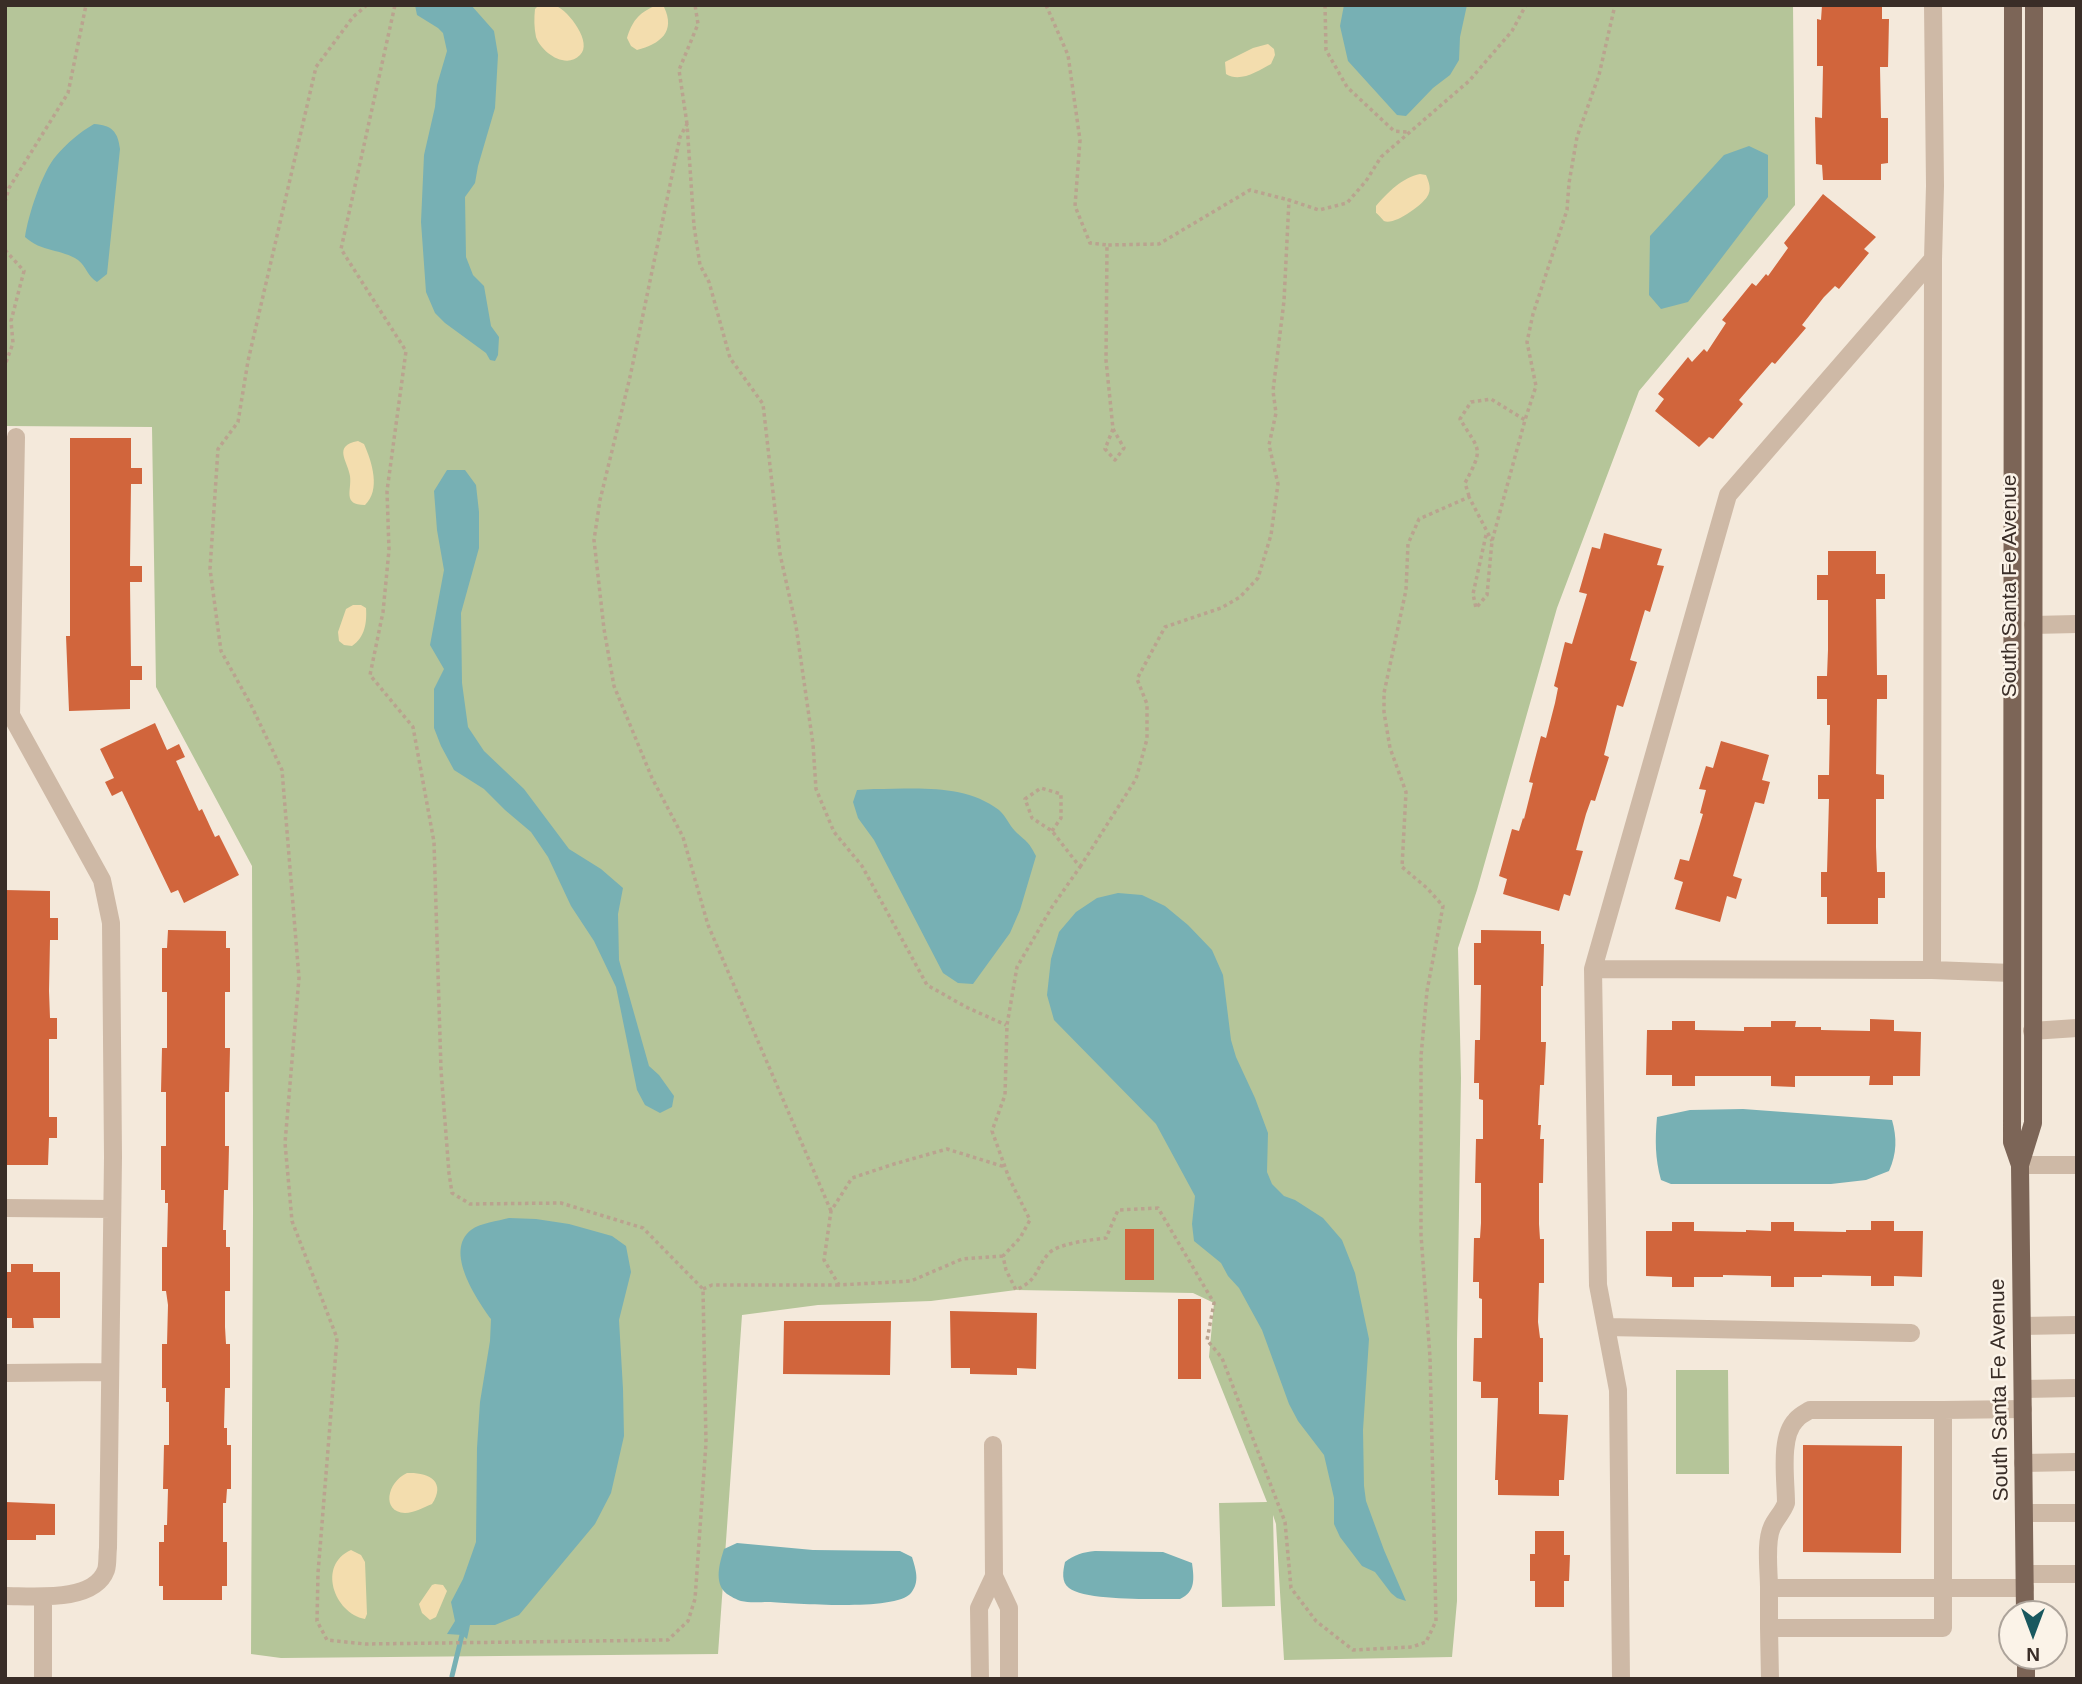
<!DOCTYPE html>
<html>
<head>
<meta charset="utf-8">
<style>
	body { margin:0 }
	#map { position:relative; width:2082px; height:1684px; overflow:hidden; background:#f4e9db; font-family:Helvetica,sans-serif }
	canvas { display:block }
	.frame { position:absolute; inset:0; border:7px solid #392d27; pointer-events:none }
	.north { position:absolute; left:1998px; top:1600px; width:70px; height:70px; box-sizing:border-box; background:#fbf3e8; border:2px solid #ada49b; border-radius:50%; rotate:180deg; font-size:19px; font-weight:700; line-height:28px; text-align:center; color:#392d27 }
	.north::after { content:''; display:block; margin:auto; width:24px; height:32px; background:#19585f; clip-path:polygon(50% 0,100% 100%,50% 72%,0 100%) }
</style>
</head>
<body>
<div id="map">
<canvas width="2082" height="1684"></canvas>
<div class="frame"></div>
<div class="north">N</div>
</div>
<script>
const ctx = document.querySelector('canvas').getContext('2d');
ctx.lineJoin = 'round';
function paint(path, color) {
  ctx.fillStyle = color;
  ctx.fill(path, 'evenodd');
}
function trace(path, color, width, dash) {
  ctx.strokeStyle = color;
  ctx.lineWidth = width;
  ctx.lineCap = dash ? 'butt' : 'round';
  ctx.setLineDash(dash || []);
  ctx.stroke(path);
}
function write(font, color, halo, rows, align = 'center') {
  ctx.font = font + ' Helvetica,sans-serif';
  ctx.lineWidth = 5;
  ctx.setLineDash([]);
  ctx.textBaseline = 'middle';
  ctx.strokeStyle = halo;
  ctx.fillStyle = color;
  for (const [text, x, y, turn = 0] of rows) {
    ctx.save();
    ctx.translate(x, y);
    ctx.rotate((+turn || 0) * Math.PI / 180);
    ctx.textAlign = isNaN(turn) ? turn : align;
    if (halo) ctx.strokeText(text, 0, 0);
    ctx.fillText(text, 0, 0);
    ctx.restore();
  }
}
const green = new Path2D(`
	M5 5H1793L1795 205 1639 391 1557 608 1477 890 1458 948 1461 1078 1457 1341V1601L1452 1657 1284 1660 1276 1524 1273 1515 1275 1606 1222 1607 1219 1503 1267 1502 1209 1357 1214 1303 1193 1293 1016 1290 931 1301 818 1305 742 1315 718 1654 281 1658 251 1654 253 1212 252 866 156 687 152 427 5 426Z
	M1676 1370H1728L1729 1474H1676Z`);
const sand = new Path2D(`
	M539 5C545 5 551 4 556 6 569 11 593 43 580 55 566 70 541 52 536 37 534 28 534 18 535 9Z
	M655 6 664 7C676 32 660 44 637 50L631 46 627 38C632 22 638 13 655 6Z
	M1268 44 1274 49 1275 55 1271 64C1258 71 1240 83 1226 74L1225 62 1253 48Z
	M1420 174 1426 175C1429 182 1432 190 1427 197 1422 205 1394 226 1384 221 1384 221 1377 213 1376 213V206C1387 193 1403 177 1420 174Z
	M358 441 364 444C372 462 381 490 365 505 342 505 352 490 350 476 348 461 332 446 358 441Z
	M353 605H361L366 608C367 623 365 637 352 646L344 645 339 641 338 632 346 609Z
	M407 1473C428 1472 447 1481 432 1504 424 1507 414 1513 405 1513 381 1512 387 1482 407 1473Z
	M351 1550 361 1555 365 1562 367 1614 365 1619C334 1613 317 1565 351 1550Z
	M435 1584 443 1585 447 1591 436 1617 430 1620 422 1613 419 1604 432 1585Z`);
const water = new Path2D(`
	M415 5H471L494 31 498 55 495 108 478 166 475 183 465 197 466 257 473 275 484 286 491 326 499 337 498 355 495 361 490 360 486 353 445 323 435 313 426 292 421 222 424 155 435 107 437 85 447 51 443 33 438 28 417 15Z
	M1344 5H1467L1460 37 1459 60 1450 75 1433 88 1406 116 1397 115 1348 61 1340 26Z
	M94 124C112 125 118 132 120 149L107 274 97 282C88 277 86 266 78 260 62 249 41 252 25 237 28 216 42 172 56 156 67 143 80 132 94 124Z
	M1749 146 1768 155V197L1688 302 1661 309 1649 295 1650 236 1724 155Z
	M447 470H465L476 485 479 512V548L461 613 462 683 468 727 484 751 524 789 569 849 601 869 623 888 618 914 619 960 649 1066 659 1075 674 1096 672 1107 660 1113 645 1105 637 1090 616 987 594 941 571 906 548 857 531 832 505 810 484 789 454 770 441 746 434 728V689L444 669 430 645 444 570 437 530 434 491Z
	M874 789C915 789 964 783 999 810 1006 816 1009 825 1015 831 1026 842 1028 840 1036 856L1020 910 1010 933 973 984 958 983 943 973 874 840 858 818 853 802 857 790Z
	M1118 893 1142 895 1165 906 1188 925 1212 950 1223 975 1231 1040 1236 1057 1255 1098 1268 1133 1267 1172 1272 1184 1284 1196 1295 1200 1323 1218 1342 1240 1355 1273 1369 1339 1363 1430 1364 1486 1366 1501 1384 1550 1406 1601 1397 1598 1391 1593 1375 1572 1362 1566 1340 1537 1334 1524V1498L1324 1455 1298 1421 1289 1404 1262 1330 1239 1288 1228 1276 1221 1263 1194 1241 1192 1224 1195 1196 1156 1124 1054 1020 1047 995 1051 959 1059 932 1076 912 1097 898Z
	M1743 1109 1892 1120C1897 1138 1897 1153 1889 1171L1866 1180 1831 1184H1671L1661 1180C1655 1158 1655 1140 1657 1117L1690 1110Z
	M509 1218 536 1219 569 1224 612 1236 626 1246 631 1272 619 1320 623 1389 624 1436 611 1493 595 1524 519 1615 495 1625H470L467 1639 462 1635 447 1634 455 1621 451 1602 463 1579 476 1542 477 1448 480 1402 490 1341 491 1319C476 1298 444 1251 471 1230 480 1223 498 1221 509 1218Z
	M737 1543 813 1550 900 1551 912 1557C916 1570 920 1582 911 1593 895 1612 794 1603 768 1602 760 1602 749 1603 741 1601 737 1600 730 1596 727 1594 713 1583 720 1562 724 1549Z
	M1095 1551 1163 1552 1192 1563C1194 1578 1196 1592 1180 1599 1158 1599 1085 1601 1069 1588 1061 1582 1063 1571 1065 1562 1074 1555 1083 1552 1095 1551Z`);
const stream = new Path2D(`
	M452 1676 462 1635`);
const building = new Path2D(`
	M1822 5H1882V19H1889L1888 67H1880L1881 118H1888V163L1881 164V180H1823L1822 165 1816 164 1815 117 1822 118 1823 66H1817V19L1821 20Z
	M1823 194 1876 237 1864 249 1869 253 1839 289 1835 286 1824 297 1802 325 1806 328 1775 364 1772 362 1739 400 1743 404 1713 439 1709 437 1699 447 1655 411 1664 399 1658 394 1688 357 1692 362 1704 349 1707 352 1726 323 1722 320 1752 283 1756 286 1766 274 1768 276 1788 248 1784 243Z
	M70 438H131V468H142V484H131L130 566H142V582H130L131 666H142V680H130V709L69 711 66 636H70Z
	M1604 533 1662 549 1657 565 1664 566 1650 612 1645 610 1630 660 1637 662 1623 707 1617 705 1604 755 1609 757 1595 801 1591 800 1586 814 1576 850 1583 851 1570 896 1564 894 1559 911 1503 894 1507 879 1499 876 1512 829 1519 831 1523 818 1524 819 1533 783 1529 782 1541 736 1546 738 1555 703 1558 688 1554 686 1565 642 1572 644 1587 594 1579 592 1592 547 1600 549Z
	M1828 551H1876V574H1885V599H1876L1877 675H1887V699H1877L1876 774 1884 775V799H1876V847L1877 872H1885V898H1878V924H1827V897H1821V872H1827L1829 799H1818V775H1829L1830 725H1827V699H1817V676H1827L1828 650V600H1817V575H1828Z
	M155 723 167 750 179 744 185 757 176 761 199 811 202 809 215 837 219 835 239 875 184 903 178 890 171 893 122 791 112 796 105 782 114 778 100 749Z
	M1721 741 1769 755 1762 780 1770 782 1764 804 1755 802 1733 876 1742 879 1736 899 1727 896 1720 922 1675 909 1683 882 1674 879 1680 859 1689 861 1703 814 1700 813 1706 790 1699 789 1706 766 1713 768Z
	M5 890 50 891V918H58V940H50L49 991 50 1018H57V1039H49V1117H57V1138H49L48 1165H5Z
	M168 930 226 931V948H230V992H225V1048H230L229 1092H225V1146H229L228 1190H224L223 1230H226V1247H230V1291H225V1327L226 1344H230V1388H225L224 1428H227V1445H231V1489H227L226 1503H223V1542H227V1586H222V1600H163V1586H159V1542H164V1525H167L168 1489H163L164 1445H169V1402H166V1388H162V1344H167L168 1305 166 1291H162V1247H167L168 1203H165V1190H161V1146H166V1092H161L162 1048H167V992H162V948H167Z
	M1481 930 1541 931V944H1544L1543 986H1541V1042H1546L1544 1085H1540L1538 1125H1541L1540 1139H1544L1543 1183H1539V1224L1540 1239H1544V1283H1539L1538 1322 1540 1338H1543V1382H1539V1414L1568 1415 1564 1480H1559V1496L1498 1495V1480H1495L1498 1398H1481V1382L1473 1381 1474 1338H1482V1299L1479 1298V1282H1473L1474 1238H1480L1481 1223V1183H1475L1476 1139H1483V1100L1479 1099V1083H1474L1475 1040H1480L1481 985H1474V943H1481Z
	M1870 1019 1894 1020V1031L1921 1032 1920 1076H1893V1085H1869L1870 1076H1795V1087L1771 1086V1076H1695V1086H1672V1075H1646L1647 1030H1672V1021H1695V1030L1744 1031V1027H1771V1021H1796L1795 1027H1821V1030L1870 1031Z
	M1871 1221H1894V1231H1923L1922 1277 1894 1276V1286H1871V1276L1822 1275V1277H1794V1287H1771V1276L1723 1275V1277H1694V1287H1672V1277L1646 1276V1231H1672V1222H1694V1231L1746 1232V1230L1771 1231V1222H1794V1231L1846 1232V1230H1871Z
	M1125 1229H1154V1280H1125Z
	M11 1264H33V1272H60V1318H33L34 1328H12V1318H5V1272H11Z
	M1178 1299H1201V1379H1178Z
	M950 1311 1037 1313 1036 1369 1017 1368V1375L970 1374V1368H951Z
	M784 1321H891L890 1375 783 1374Z
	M1803 1445 1902 1446 1901 1553 1803 1552Z
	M5 1502 55 1504V1535H36V1540H6Z
	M1535 1531H1564V1555H1570L1569 1581H1564V1607H1535V1581H1530V1554H1535Z`);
const path = new Path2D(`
	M367 5 353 17 316 67 248 361 238 422 218 449 210 569 221 651 251 705 282 770 299 978 285 1143 292 1221 337 1338 318 1573 317 1621 327 1640 365 1644 668 1640 688 1621 695 1599 706 1443 703 1289 643 1228 561 1203 470 1204 452 1193 449 1173 441 1070 434 842 413 727 370 675 383 612 389 550 387 491 406 351 341 249 395 5
	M1046 5 1068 55 1080 140 1075 206 1090 243 1107 245
	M1325 5 1326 50 1347 87 1394 131 1408 132
	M687 124 679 70 698 24 695 5
	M5 202 9 188 68 93 86 5
	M5 250 24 271 11 321 13 343 5 365
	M1113 429 1105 449 1115 460 1124 448 1113 429 1106 360 1107 245 1159 244 1250 190 1289 200
	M1469 496 1465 483C1484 447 1480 452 1460 419L1471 402 1491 399 1525 420
	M1486 535 1473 594 1476 608 1487 595 1492 541 1525 420 1536 386 1527 342 1533 314 1567 210 1569 183 1577 137 1599 75 1615 5
	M1052 831 1061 818V794L1041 788 1025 799 1032 818 1052 831 1080 867 1052 907 1017 967 1007 1025 1005 1095 992 1131 1009 1178 1030 1220 1020 1238 1003 1256 1006 1270 1016 1290C1039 1279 1034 1271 1048 1254 1058 1243 1091 1240 1106 1238L1118 1210 1158 1208 1214 1303 1207 1340 1222 1358 1285 1522 1291 1588 1316 1621 1353 1650 1412 1647 1426 1642 1436 1621 1430 1357 1421 1235V1056L1427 991 1443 906 1427 888 1402 867 1406 792 1390 748 1384 712V693L1406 590 1408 544 1419 519 1469 497 1492 541
	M1080 867 1136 779 1147 739V704L1137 679 1165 627 1221 608 1240 597 1258 578 1271 535 1278 484 1269 445 1276 413 1273 391 1284 301 1289 200 1319 210 1347 203 1366 181 1381 157 1469 81 1512 31 1526 5
	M831 1211 708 925 683 837 652 778 614 686 604 629 594 540 600 500 630 377 680 137 687 124 694 226 700 265 709 282 730 358 763 404 780 554 796 626 813 744 816 789 834 832 862 866 927 985 966 1007 1006 1025
	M1003 1256 962 1259 911 1281 839 1285 824 1260 831 1211 852 1178 894 1164 947 1149 1005 1167
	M703 1289 712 1285H839`);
const minor = new Path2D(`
	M2033 625 2077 624
	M1593 969 1932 970 2012 973
	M1932 970 1933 259 1935 186 1933 5
	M2032 1031 2077 1028
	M2020 1165H2077
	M5 1208 112 1209
	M2022 1326 2077 1325
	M1606 1327 1911 1333
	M5 1373 110 1372
	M2023 1389 2077 1388
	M2023 1463 2077 1462
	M2024 1513H2077
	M2025 1574H2077
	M994 1576 1009 1608V1679
	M1769 1588C1769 1571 1765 1542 1772 1527 1776 1518 1783 1512 1786 1503 1786 1480 1779 1437 1796 1420 1799 1416 1805 1413 1810 1410H1943
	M5 1596C33 1596 94 1603 106 1570 108 1564 107 1555 108 1548L113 1157 111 923 102 880 11 715 16 437
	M43 1597V1679
	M1769 1628V1588H2025
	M980 1679 979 1608 994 1576 993 1445
	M1621 1679 1618 1390 1598 1285 1593 969 1728 495 1933 259
	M1770 1679 1769 1628H1943V1410L2023 1409`);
const major = new Path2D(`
	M2013 5 2012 1142 2020 1165
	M2025 1614 2020 1165 2033 1123 2034 5
	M2026 1656V1679`);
const streetNames = [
	["South Santa Fe Avenue",2010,586,-90],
	["South Santa Fe Avenue",2000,1390,-91]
];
paint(green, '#b5c599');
paint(sand, '#f3ddae');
paint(water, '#77b0b4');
trace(stream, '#77b0b4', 5);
paint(building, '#d1653c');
trace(path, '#baa38f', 3.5, [3.5, 3.5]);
trace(minor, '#ceb9a6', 18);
trace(major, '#7c6557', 18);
write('21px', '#392d27', '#fbf3e8', streetNames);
</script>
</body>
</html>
